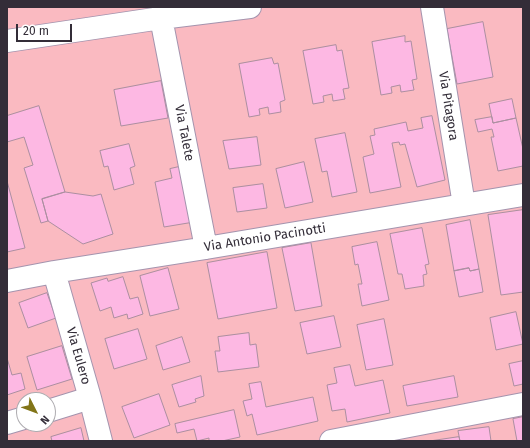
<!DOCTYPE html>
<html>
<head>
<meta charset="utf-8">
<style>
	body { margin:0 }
	#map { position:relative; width:530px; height:448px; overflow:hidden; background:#fbf7fd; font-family:"Fira Sans",sans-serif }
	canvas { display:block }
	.frame { position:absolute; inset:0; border:8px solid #332d38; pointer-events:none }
	.north { position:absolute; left:16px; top:392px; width:40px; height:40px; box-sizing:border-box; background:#fff; border:1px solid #adabaf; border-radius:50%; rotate:132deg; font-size:11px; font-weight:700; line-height:16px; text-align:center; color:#332d38 }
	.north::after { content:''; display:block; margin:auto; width:14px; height:18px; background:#827518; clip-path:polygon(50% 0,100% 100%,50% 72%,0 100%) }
	.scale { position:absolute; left:16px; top:24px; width:56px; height:18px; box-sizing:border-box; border:2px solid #332d38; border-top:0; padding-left:5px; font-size:12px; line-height:14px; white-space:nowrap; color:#332d38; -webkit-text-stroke:3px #fff; paint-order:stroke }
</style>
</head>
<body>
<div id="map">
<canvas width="530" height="448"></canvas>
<div class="frame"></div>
<div class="north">N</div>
<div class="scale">20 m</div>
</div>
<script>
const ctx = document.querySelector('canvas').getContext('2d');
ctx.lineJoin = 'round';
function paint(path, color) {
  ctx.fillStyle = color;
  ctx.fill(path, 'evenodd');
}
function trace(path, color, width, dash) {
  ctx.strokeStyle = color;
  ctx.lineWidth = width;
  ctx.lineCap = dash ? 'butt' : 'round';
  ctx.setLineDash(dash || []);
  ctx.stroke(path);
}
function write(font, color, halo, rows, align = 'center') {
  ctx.font = font + ' "Fira Sans",sans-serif';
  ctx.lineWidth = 3;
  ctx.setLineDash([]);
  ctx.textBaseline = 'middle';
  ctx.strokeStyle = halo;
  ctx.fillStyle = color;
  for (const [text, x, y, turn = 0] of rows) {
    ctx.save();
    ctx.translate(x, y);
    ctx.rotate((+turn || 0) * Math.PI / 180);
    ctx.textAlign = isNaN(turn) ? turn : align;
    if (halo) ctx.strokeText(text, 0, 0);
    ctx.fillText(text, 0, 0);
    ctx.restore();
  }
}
const green = new Path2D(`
	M7 7H523V441H7ZM24 400H48V424H24Z`);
const building = new Path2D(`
	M483 22 493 77 457 84 447 29Z
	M405 36V42L411 41 417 79 412 80 414 90 401 92 400 85 391 87 392 93 381 95 372 42Z
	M336 45 337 51 342 50 349 88 343 89 345 99 333 101 332 94 323 96 324 102 313 104 303 51Z
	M272 58 274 64 278 63 285 100 280 102 281 112 269 114 268 107 259 109 260 115 249 117 239 64Z
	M161 81 168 118 121 126 114 90Z
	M512 99 516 118 493 123 489 104Z
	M39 106 65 192 42 199 48 221 41 223 24 168 33 165 24 137 7 142V116Z
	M432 116 445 180 417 187 405 144 400 145 399 142 392 143 401 187 370 193 363 157 374 154 370 136 375 135 374 129 406 122 408 131 423 128 421 118Z
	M492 117 493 123 516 118 523 149V166L498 171 491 137H494L492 129 478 132 475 120Z
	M345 133 357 192 332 197 327 171 322 172 315 139Z
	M257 137 261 165 229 169 223 141Z
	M129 144 135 166 130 168 134 184 114 190 108 166 104 167 100 151Z
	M304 162 313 202 285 208 276 169Z
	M183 166 194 222 164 227 155 182 172 178 170 169Z
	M7 181 25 248 7 252Z
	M263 184 267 208 237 212 233 188Z
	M65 192 93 196 101 194 113 234 83 244 48 221 42 199Z
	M523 210V292L501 295 488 215Z
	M470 220 479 269 470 271 469 268 454 271 446 225Z
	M422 228 429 264 425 265 427 274 423 275 424 286 405 289 402 274H398L390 234Z
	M377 242 389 300 362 306 358 284H362L358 264 355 265 352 247Z
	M311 243 322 306 295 311 282 248Z
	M267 252 277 308 218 319 207 263Z
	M168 268 179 309 150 316 140 276Z
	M469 268 470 271 479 269 483 292 459 297 454 271Z
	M123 277 130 299 138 297 143 314 128 319 127 314 114 318 111 307 100 311 91 283 107 278 108 281Z
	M47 293 56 318 28 328 19 303Z
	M516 312 523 344 496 350 490 318Z
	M334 316 341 347 307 354 300 323Z
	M384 319 393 365 366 370 357 325Z
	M138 329 147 359 114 369 105 339Z
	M249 333 250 345 256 344 259 367 218 372 215 351H220L218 337Z
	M182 337 190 362 163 370 156 346Z
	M62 346 72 379 37 390 27 357Z
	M7 358 12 375 21 373 25 389 7 395Z
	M523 361V384L514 386 509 364Z
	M350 365 355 386 383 380 390 413 347 422 345 409 332 411 327 385 337 383 334 368Z
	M201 376 204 396 195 399 196 402 179 407 172 385Z
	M454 376 458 397 407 406 403 386Z
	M261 382 266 407 313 397 318 421 257 435 252 414 247 416 243 401 252 399 249 384Z
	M159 394 170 425 134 438 122 407Z
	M234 410 240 437 222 441H209V438L197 441 194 429 177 433 175 424Z
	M523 417V441H517L513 419Z
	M489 427 491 441H460L458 431Z
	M81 428 84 441H52L51 437Z
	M459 437 460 441H430Z`);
const minor = new Path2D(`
	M432 7 464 205
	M161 18 206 248
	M7 41 161 18 250 7
	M54 272 90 398 101 441
	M7 281 54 272 206 248 523 195
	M48 411 90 398
	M7 423 24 418
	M331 441 523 404`);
const streetNames = [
	["Via Pitagora",448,106,81],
	["Via Talete",184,133,79],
	["Via Antonio Pacinotti",265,238,-9],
	["Via Eulero",78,356,74]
];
paint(green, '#fabac1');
paint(building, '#fdb8e3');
trace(building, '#ac8fa1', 1);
trace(minor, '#a494ae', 24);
trace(minor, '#fff', 22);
write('13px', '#332d38', '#fff', streetNames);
</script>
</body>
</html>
